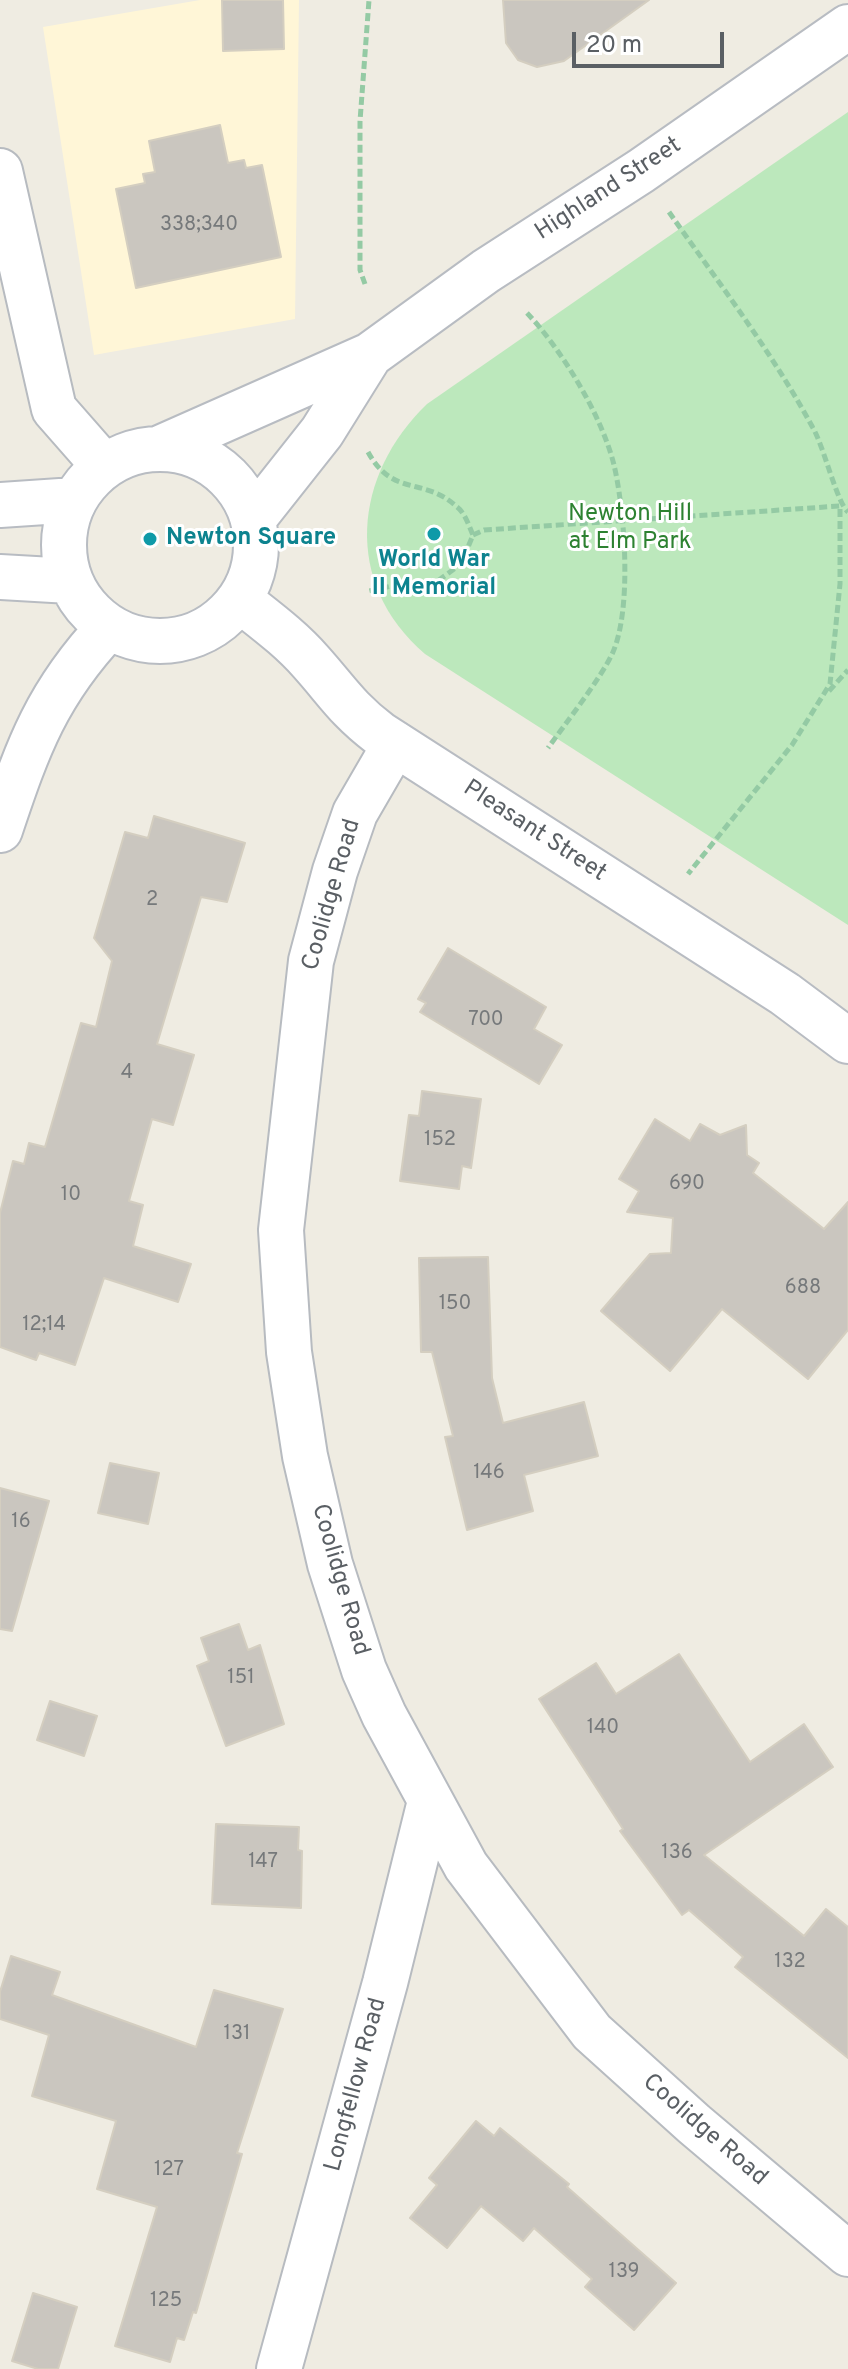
<!DOCTYPE html>
<html>
<head>
<meta charset="utf-8">
<style>
	body { margin:0 }
	#map { position:relative; width:848px; height:2369px; overflow:hidden; background:#efece2; font-family:Overpass,sans-serif }
	canvas { display:block }
	.scale { position:absolute; left:572px; top:32px; width:152px; height:36px; box-sizing:border-box; border:4px solid #5a5f64; border-top:0; padding-left:10px; font-size:24px; line-height:28px; white-space:nowrap; color:#5a5f64; -webkit-text-stroke:6px #fff; paint-order:stroke }
</style>
</head>
<body>
<div id="map">
<canvas width="848" height="2369"></canvas>
<div class="scale">20 m</div>
</div>
<script>
const ctx = document.querySelector('canvas').getContext('2d');
ctx.lineJoin = 'round';
function paint(path, color) {
  ctx.fillStyle = color;
  ctx.fill(path, 'evenodd');
}
function trace(path, color, width, dash) {
  ctx.strokeStyle = color;
  ctx.lineWidth = width;
  ctx.lineCap = dash ? 'butt' : 'round';
  ctx.setLineDash(dash || []);
  ctx.stroke(path);
}
function write(font, color, halo, rows, align = 'center') {
  ctx.font = font + ' Overpass,sans-serif';
  ctx.lineWidth = 6;
  ctx.setLineDash([]);
  ctx.textBaseline = 'middle';
  ctx.strokeStyle = halo;
  ctx.fillStyle = color;
  for (const [text, x, y, turn = 0] of rows) {
    ctx.save();
    ctx.translate(x, y);
    ctx.rotate((+turn || 0) * Math.PI / 180);
    ctx.textAlign = isNaN(turn) ? turn : align;
    if (halo) ctx.strokeText(text, 0, 0);
    ctx.fillText(text, 0, 0);
    ctx.restore();
  }
}
const commercial = new Path2D(`
	M200 0H299L295 319 94 355 43 27Z`);
const green = new Path2D(`
	M848 112V925L425 654C342 583 353 475 427 404Z`);
const building = new Path2D(`
	M222 0H283L284 49 223 51Z
	M503 0H649L564 61 537 67 518 60 506 43Z
	M220 125 228 163 244 160 246 168 262 165 281 257 136 288 116 189 145 183 143 174 155 172 149 141Z
	M154 816 245 843 227 902 201 897 157 1044 194 1055 173 1125 152 1119 129 1201 143 1205 133 1246 191 1264 178 1302 104 1278 75 1365 39 1353 36 1360 0 1347V1213L13 1161 24 1164 29 1143 45 1147 81 1023 96 1027 112 961 94 938 125 832 148 838Z
	M448 948 546 1007 534 1029 562 1045 539 1084 420 1012 426 1003 418 999Z
	M422 1091 481 1099 471 1168 462 1166 459 1189 400 1181 409 1115 419 1116Z
	M655 1119 690 1141 700 1124 720 1135 746 1125 747 1155 759 1163 753 1173 824 1229 848 1202V1330L808 1379 722 1309 670 1371 601 1311 650 1254 671 1253 673 1218 627 1212 639 1191 619 1179Z
	M488 1257 492 1378 503 1423 584 1402 598 1456 524 1475 533 1511 467 1530 445 1437 453 1436 432 1352H421L419 1258Z
	M110 1463 159 1473 148 1524 98 1513Z
	M0 1488 49 1501 12 1631 0 1629Z
	M239 1624 248 1650 260 1645 284 1724 226 1746 197 1666 209 1661 201 1638Z
	M679 1654 750 1762 804 1724 833 1767 704 1855 804 1936 826 1909 848 1927V2058L735 1967 743 1957 689 1910 682 1915 620 1831 623 1829 539 1699 596 1663 616 1694Z
	M50 1701 97 1716 84 1756 37 1740Z
	M216 1824 299 1827 298 1850 302 1851 301 1908 212 1904Z
	M11 1956 60 1972 52 1995 196 2047 214 1990 283 2009 237 2153 242 2154 196 2313 193 2312 184 2340 177 2338 170 2362 115 2346 157 2207 97 2189 116 2121 32 2096 49 2035 0 2019V1992Z
	M476 2121 494 2136 500 2128 569 2184 567 2187 676 2283 634 2330 585 2287 592 2279 534 2228 523 2241 481 2206 447 2248 410 2218 437 2185 429 2178Z
	M33 2293 77 2307 58 2369H38L12 2361Z`);
const path = new Path2D(`
	M669 212C718 282 772 352 813 428 824 447 837 503 848 512
	M365 284 360 270V121L369 0
	M527 313C562 350 602 416 614 465 625 512 632 608 613 652 602 677 565 724 548 748
	M368 452C393 498 424 476 457 507 465 513 469 526 473 535L461 564 428 588 396 585 369 591
	M473 535 484 530 840 506V584L830 684 792 745 688 874
	M829 691 848 670`);
const street = new Path2D(`
	M0 171 54 409 104 466
	M395 744 355 813 335 871 311 961 281 1230 289 1352 305 1456 330 1564 364 1670 384 1715 466 1866 592 2032 694 2124 848 2254
	M279 2369 385 1983 430 1801`);
const secondary = new Path2D(`
	M160 448 370 355 486 271 641 171 848 27
	M64 545a96 96 0 1 1 192 0a96 96 0 1 1-192 0Z
	M0 505 75 500
	M254 518 322 432 370 355
	M0 577 70 581
	M240 600C265 620 290 638 311 662 337 691 347 709 380 734L785 994 848 1041
	M0 830C28 746 47 693 109 627`);
const markers = [
	[434,534,8,"#0f9aa8"],
	[150,539,8,"#0f9aa8"]
];
const numberNames = [
	["338;340",199,226],
	["2",152,901],
	["700",486,1021],
	["4",127,1074],
	["152",440,1141],
	["690",687,1185],
	["10",71,1196],
	["688",803,1289],
	["150",455,1305],
	["12;14",44,1326],
	["146",489,1474],
	["16",21,1523],
	["151",241,1679],
	["140",603,1729],
	["136",677,1854],
	["147",263,1863],
	["132",790,1963],
	["131",237,2035],
	["127",169,2171],
	["139",624,2273],
	["125",166,2302]
];
const streetNames = [
	["Highland Street",609,190,-33],
	["Pleasant Street",534,832,33],
	["Coolidge Road",333,895,-74],
	["Coolidge Road",339,1580,74],
	["Longfellow Road",357,2085,-75],
	["Coolidge Road",704,2131,41]
];
const parkNames = [
	["Newton Hill",630,515],
	["at Elm Park",630,543]
];
const cultureNames = [
	["Newton Square",166,539],
	["World War",434,561,"center"],
	["II Memorial",434,589,"center"]
];
paint(commercial, '#fff6d7');
paint(green, '#bce8bc');
paint(building, '#cac6bf');
trace(building, '#d4cec0', 2);
trace(street, '#b7bbc0', 48);
trace(secondary, '#b8bcc2', 48);
trace(path, '#94caa4', 5, [8, 4]);
trace(street, '#fff', 44);
trace(secondary, '#fff', 44);
for (const [x, y, r, color] of markers) {
  const dot = new Path2D();
  dot.arc(x, y, r, 0, 2 * Math.PI);
  ctx.fillStyle = color;
  ctx.fill(dot);
  trace(dot, '#fff', 3);
}
write('20px', '#76797b', null, numberNames);
write('24px', '#5a5f64', '#fff', streetNames);
write('24px', '#2d8231', '#fff', parkNames);
write('bold 24px', '#0d838f', '#fff', cultureNames, 'left');
</script>
</body>
</html>
